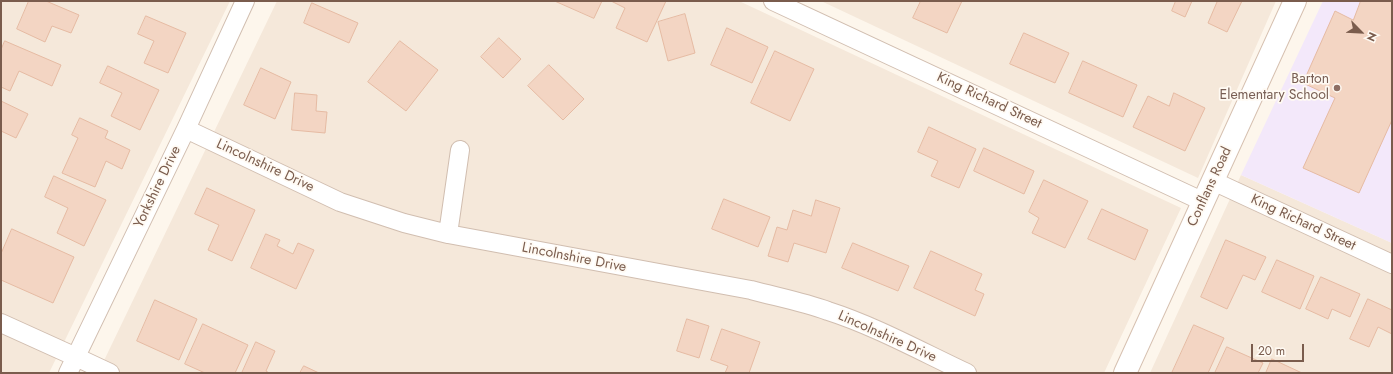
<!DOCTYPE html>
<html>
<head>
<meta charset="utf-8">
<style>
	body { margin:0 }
	#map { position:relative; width:1393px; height:374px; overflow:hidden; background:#fdf6ec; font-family:Jost,sans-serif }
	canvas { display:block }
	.frame { position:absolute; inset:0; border:2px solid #7a5c4d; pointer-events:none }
	.north { position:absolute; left:1341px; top:12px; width:40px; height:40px; -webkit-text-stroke:3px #fffaf3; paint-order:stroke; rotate:114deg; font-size:11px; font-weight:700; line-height:16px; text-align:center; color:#7a5c4d }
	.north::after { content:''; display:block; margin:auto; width:14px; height:18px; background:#7a5c4d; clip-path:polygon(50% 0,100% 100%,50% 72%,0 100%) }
	.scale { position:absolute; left:1251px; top:344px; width:53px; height:18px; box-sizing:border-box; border:2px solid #7a5c4d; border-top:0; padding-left:5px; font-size:12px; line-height:14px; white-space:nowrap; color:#7a5c4d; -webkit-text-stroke:3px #fffaf3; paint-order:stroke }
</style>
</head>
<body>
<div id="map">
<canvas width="1393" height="374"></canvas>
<div class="frame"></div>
<div class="north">N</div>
<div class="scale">20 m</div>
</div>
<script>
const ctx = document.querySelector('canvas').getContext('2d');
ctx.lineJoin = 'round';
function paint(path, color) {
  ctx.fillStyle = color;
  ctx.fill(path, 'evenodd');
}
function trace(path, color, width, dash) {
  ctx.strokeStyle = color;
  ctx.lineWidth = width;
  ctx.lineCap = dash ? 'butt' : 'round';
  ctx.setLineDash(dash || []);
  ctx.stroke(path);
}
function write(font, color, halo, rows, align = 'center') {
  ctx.font = font + ' Jost,sans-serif';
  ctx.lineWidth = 3.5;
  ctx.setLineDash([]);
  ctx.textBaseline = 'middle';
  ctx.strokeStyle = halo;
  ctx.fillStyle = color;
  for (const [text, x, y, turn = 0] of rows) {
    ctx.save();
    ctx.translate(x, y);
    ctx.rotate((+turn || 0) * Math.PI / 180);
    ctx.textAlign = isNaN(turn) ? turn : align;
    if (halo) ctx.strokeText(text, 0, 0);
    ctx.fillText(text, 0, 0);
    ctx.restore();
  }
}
const residential = new Path2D(`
	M1 1H230L49 373H1Z
	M277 1H739L1181 208 1104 373H98Z
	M821 1H1276L1198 178Z
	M1241 175 1392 243V373H1150Z`);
const education = new Path2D(`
	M1323 1H1392V243L1241 175Z`);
const building = new Path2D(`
	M29 1H46L79 15 71 33 52 26 45 42 17 29Z
	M555 1H602L594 18Z
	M614 1H666L647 42 616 28 625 8 613 2Z
	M921 1H962L947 33 913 18Z
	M1176 1H1192L1185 17 1172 11Z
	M1216 1H1242L1227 32 1208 23 1217 2Z
	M1361 1H1392V120L1359 193 1303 168 1335 98 1303 83 1335 11 1353 20Z
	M312 3 358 23 349 43 304 23Z
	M685 14 695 53 668 61 658 22Z
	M146 16 186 33 168 73 144 63 154 41 138 34Z
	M727 28 768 47 752 83 711 65Z
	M1024 33 1069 53 1055 83 1010 64Z
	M499 38 521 59 503 78 481 57Z
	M5 41 61 65 52 86 19 71 10 91 1 87V50Z
	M400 41 438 70 406 111 368 82Z
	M775 51 814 69 790 121 751 103Z
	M1083 61 1137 85 1123 117 1069 93Z
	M549 65 584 99 563 120 528 86Z
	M108 66 159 90 140 130 111 116 122 93 100 83Z
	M261 68 291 82 275 119 244 105Z
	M295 93 317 95 316 111 327 112 325 133 292 130Z
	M1174 93 1205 108 1185 151 1133 127 1148 96 1169 106Z
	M1 101 28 114 16 138 1 131Z
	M80 118 108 131 105 138 130 150 122 169 106 161 95 187 62 173 78 138 72 135Z
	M929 127 976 149 959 188 931 176 938 161 918 152Z
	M984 148 1034 171 1024 194 974 171Z
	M54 176 106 200 84 246 57 233 68 208 45 197Z
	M1044 180 1088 201 1065 248 1032 233 1039 218 1029 212Z
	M207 188 255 210 232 261 208 250 219 225 195 214Z
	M724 199 770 217 758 247 712 229Z
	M816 200 840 208 826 253 794 243 788 262 768 256 777 227 787 230 793 210 811 216Z
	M1102 209 1148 230 1135 260 1088 239Z
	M12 229 74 257 53 303 1 280V254Z
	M266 234 280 240 277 246 293 254 298 243 314 250 296 289 251 268Z
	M1226 240 1266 257 1255 280 1243 275 1227 309 1201 297Z
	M853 243 909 266 898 291 842 268Z
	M931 251 982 274 975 290 984 294 975 316 914 288Z
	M1277 260 1314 276 1300 309 1262 292Z
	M1321 277 1360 294 1350 317 1332 309 1328 319 1306 309Z
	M1368 299 1392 310V334L1378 327 1369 347 1350 339Z
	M155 300 197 319 179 360 137 341Z
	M687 319 709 326 699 358 677 351Z
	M203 324 248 345 235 373H205L185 364Z
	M1194 325 1224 338 1208 373H1172Z
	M722 329 760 342 749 373H725L728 366 711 360Z
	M256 342 275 351 266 371 269 373H242Z
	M1227 347 1263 363 1258 373H1215Z
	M1272 359 1302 373H1266Z
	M304 366 319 373H300Z`);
const minor = new Path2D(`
	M773 1 1204 202
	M186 129 340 202 404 223 448 234 751 290C777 297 803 302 828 311 875 326 922 352 967 373
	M1213 181 1392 264
	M448 234 460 150
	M1 323 76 357 110 373
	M68 373 186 129 245 1`);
const secondary = new Path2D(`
	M1125 373 1295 1`);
const markers = [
	[1337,88,4,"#8d6e63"]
];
const educationNames = [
	["Barton",1329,80],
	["Elementary School",1329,96]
];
const streetNames = [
	["King Richard Street",989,101,25],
	["Lincolnshire Drive",265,166,25],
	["Yorkshire Drive",158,187,-64],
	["Conflans Road",1210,187,-65],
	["King Richard Street",1303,223,25],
	["Lincolnshire Drive",574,258,11],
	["Lincolnshire Drive",887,337,24]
];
paint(residential, '#f5e8da');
paint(education, '#f3e8fa');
paint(building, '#f3d5c3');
trace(building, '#e6bba3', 1);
trace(minor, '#d1beb0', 20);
trace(secondary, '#d6c0b0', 24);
trace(minor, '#fff', 18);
trace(secondary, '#fff', 22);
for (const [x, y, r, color] of markers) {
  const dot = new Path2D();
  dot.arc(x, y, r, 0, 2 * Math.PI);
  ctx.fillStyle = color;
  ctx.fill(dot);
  trace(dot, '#fffaf3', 1.5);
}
write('14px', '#785e54', '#fffaf3', educationNames, 'right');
write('14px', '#7a5c4d', '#fffaf3', streetNames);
</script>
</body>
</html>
